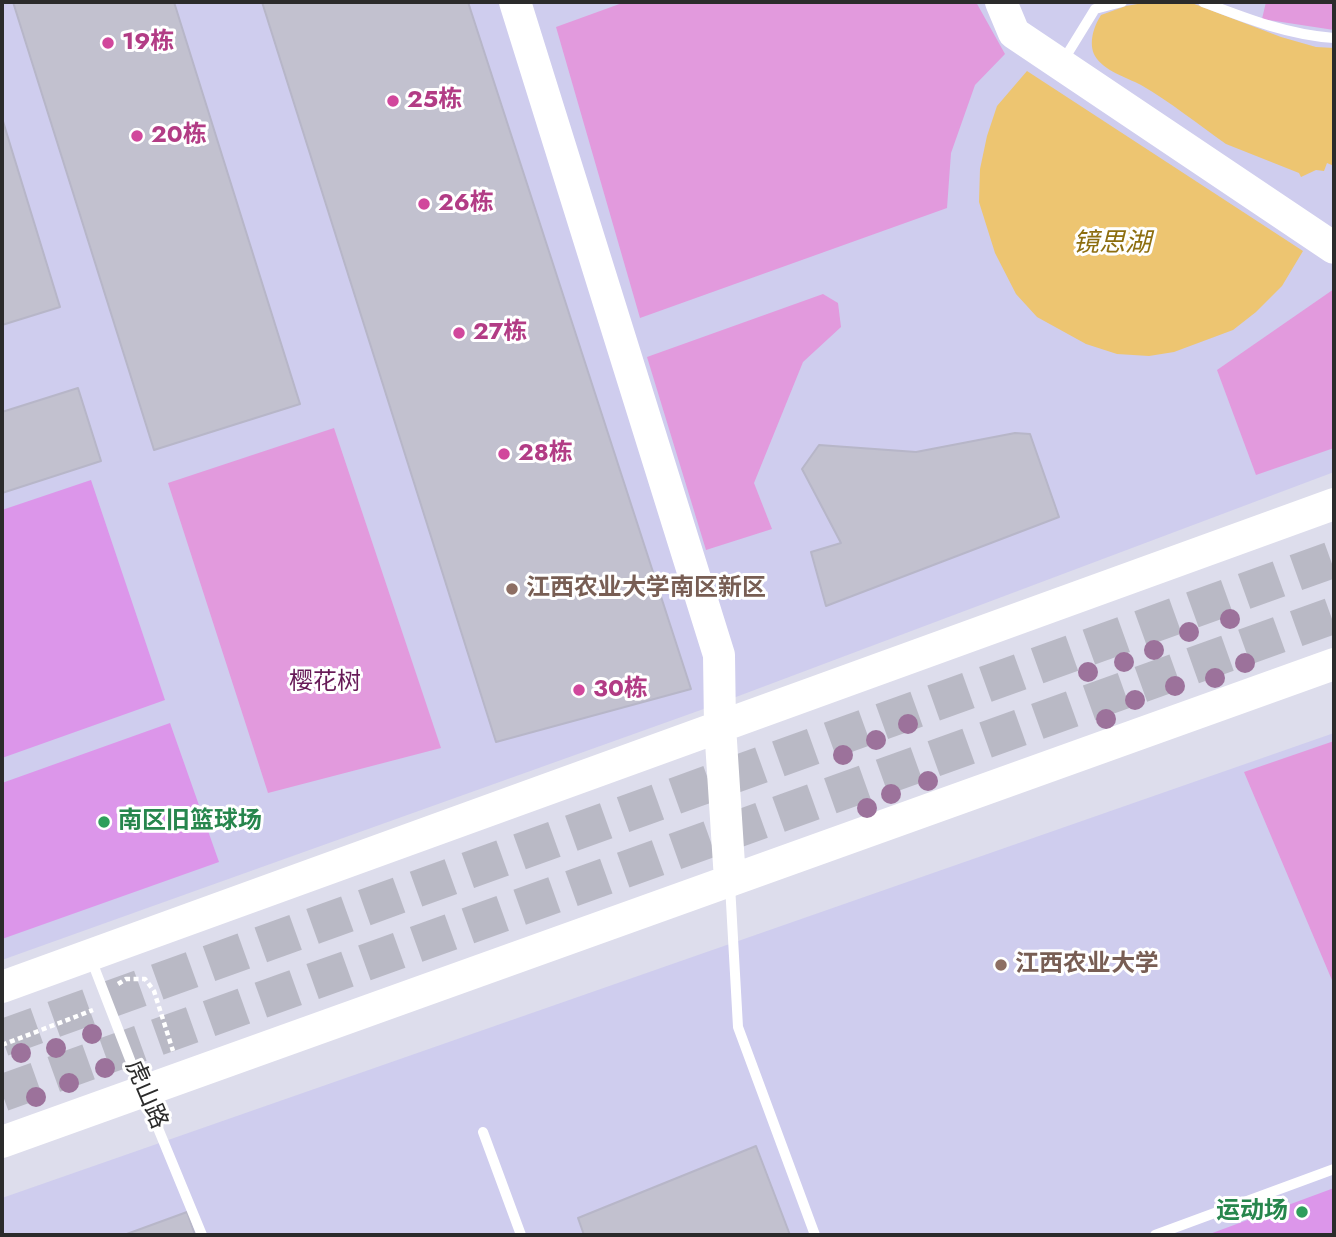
<!DOCTYPE html>
<html>
<head>
<meta charset="utf-8">
<style>
	body { margin:0 }
	#map { position:relative; width:1336px; height:1237px; overflow:hidden; background:#ddddec; font-family:Jost,sans-serif }
	canvas { display:block }
	.frame { position:absolute; inset:0; border:4px solid #2b2b2b; pointer-events:none }
</style>
</head>
<body>
<div id="map">
<canvas width="1336" height="1237"></canvas>
<div class="frame"></div>
</div>
<script>
const ctx = document.querySelector('canvas').getContext('2d');
ctx.lineJoin = 'round';
function paint(path, color) {
  ctx.fillStyle = color;
  ctx.fill(path, 'evenodd');
}
function trace(path, color, width, dash) {
  ctx.strokeStyle = color;
  ctx.lineWidth = width;
  ctx.lineCap = dash ? 'butt' : 'round';
  ctx.setLineDash(dash || []);
  ctx.stroke(path);
}
function write(font, color, halo, rows, align = 'center') {
  ctx.font = font + ' Jost,"Noto Sans SC",sans-serif';
  ctx.lineWidth = 6;
  ctx.setLineDash([]);
  ctx.textBaseline = 'middle';
  ctx.strokeStyle = halo;
  ctx.fillStyle = color;
  for (const [text, x, y, turn = 0] of rows) {
    ctx.save();
    ctx.translate(x, y);
    ctx.rotate((+turn || 0) * Math.PI / 180);
    ctx.textAlign = isNaN(turn) ? turn : align;
    if (halo) ctx.strokeText(text, 0, 0);
    ctx.fillText(text, 0, 0);
    ctx.restore();
  }
}
const education = new Path2D(`
	M2 2H1334V472L712 706 2 960Z
	M1334 733V1235H2V1198Z`);
const green = new Path2D(`
	M625 2H976L1005 54 975 85 951 153 947 208 640 318 556 27Z
	M1266 2H1334V30L1262 19Z
	M1334 289V448L1256 475 1217 370Z
	M823 294 838 303 841 327 803 362 754 483 772 529 706 550 647 357Z
	M334 428 441 748 268 793 168 483Z
	M1334 741V985L1244 772Z`);
const pitch = new Path2D(`
	M91 480 165 700 2 758V510Z
	M170 723 219 862 2 939V783Z
	M1334 1188V1235H1207Z`);
const water = new Path2D(`
	M1149 2H1189L1281 37 1316 47 1334 48V166L1327 163 1324 171 1316 170 1301 177 1299 173 1226 144C1198 124 1170 102 1141 85 1126 77 1104 71 1095 56 1088 43 1094 26 1101 15L1126 6Z
	M1027 71 1303 251 1282 286 1256 312 1233 330 1174 352 1149 356 1117 354 1086 344 1037 317 1016 294 995 253 979 202 980 169 987 136 997 106Z`);
const building = new Path2D(`
	M13 2H174L300 404 154 450Z
	M262 2H468L691 689 496 742Z
	M2 118 60 307 2 325Z
	M78 388 101 461 2 493V412Z
	M1015 433 1030 434 1059 517 826 606 811 552 841 543 802 469 819 445 916 452Z
	M756 1146 790 1235H584L578 1218Z
	M187 1212 195 1235H124Z`);
const primaryTunnel = new Path2D(`
	M2 1038 1334 559
	M2 1093 1334 615`);
const path = new Path2D(`
	M118 984 126 979H145L154 991 173 1051
	M2 1045 93 1010`);
const lane = new Path2D(`
	M1203 2C1245 18 1288 35 1334 38
	M1063 61 1095 9 1122 2
	M730 885 738 1027 815 1235
	M91 959 134 1070 202 1235
	M483 1132 521 1235
	M1155 1235 1334 1169`);
const secondary = new Path2D(`
	M515 2 719 655 720 726 730 880
	M1001 2 1014 33 1334 248
	M2 987 1334 504
	M2 1142 1334 664`);
const trees = [
	[1230,619],
	[1189,632],
	[1154,650],
	[1124,662],
	[1245,663],
	[1088,672],
	[1215,678],
	[1175,686],
	[1135,700],
	[1106,719],
	[908,724],
	[876,740],
	[843,755],
	[928,781],
	[891,794],
	[867,808],
	[92,1034],
	[56,1048],
	[21,1053],
	[105,1068],
	[69,1083],
	[36,1097]
];
const markers = [
	[108,43,7,"#d1479c"],
	[393,101,7,"#d1479c"],
	[137,136,7,"#d1479c"],
	[424,204,7,"#d1479c"],
	[459,333,7,"#d1479c"],
	[504,454,7,"#d1479c"],
	[512,589,7,"#8d6e63"],
	[579,690,7,"#d1479c"],
	[104,822,7,"#2e9e5b"],
	[1001,965,7,"#8d6e63"],
	[1302,1212,7,"#2e9e5b"]
];
const hotelNames = [
	["19栋",122,43],
	["25栋",407,101],
	["20栋",151,136],
	["26栋",438,204],
	["27栋",473,333],
	["28栋",518,454],
	["30栋",593,690]
];
const educationNames = [
	["江西农业大学南区新区",526,589],
	["江西农业大学",1015,965]
];
const parkNames = [
	["樱花树",325,683]
];
const leisureNames = [
	["南区旧篮球场",118,822],
	["运动场",1288,1212,"right"]
];
const streetNames = [
	["虎山路",145,1095,67]
];
const waterNames = [
	["镜思湖",1112,245]
];
paint(education, '#cfcdee');
paint(green, '#e29add');
paint(pitch, '#dc96ea');
paint(water, '#edc571');
paint(building, '#c2c1cf');
trace(building, '#b7b6c8', 2);
trace(primaryTunnel, '#b9b9c5', 37, [37, 18]);
trace(path, '#fff', 4.5, [5, 3.5]);
trace(lane, '#fff', 10);
trace(secondary, '#fff', 32);
ctx.fillStyle = '#9c729b';
for (const [x, y] of trees) {
  ctx.beginPath();
  ctx.arc(x, y, 10, 0, 2 * Math.PI);
  ctx.fill();
}
for (const [x, y, r, color] of markers) {
  const dot = new Path2D();
  dot.arc(x, y, r, 0, 2 * Math.PI);
  ctx.fillStyle = color;
  ctx.fill(dot);
  trace(dot, '#fff', 2.5);
}
write('bold 24px', '#b23c85', '#fff', hotelNames, 'left');
write('bold 24px', '#785e54', '#fff', educationNames, 'left');
write('24px', '#671b58', '#fff', parkNames);
write('bold 24px', '#27864d', '#fff', leisureNames, 'left');
write('24px', '#2b2b2b', '#fff', streetNames);
write('italic 26px', '#8d6e0f', '#fff', waterNames);
</script>
</body>
</html>
